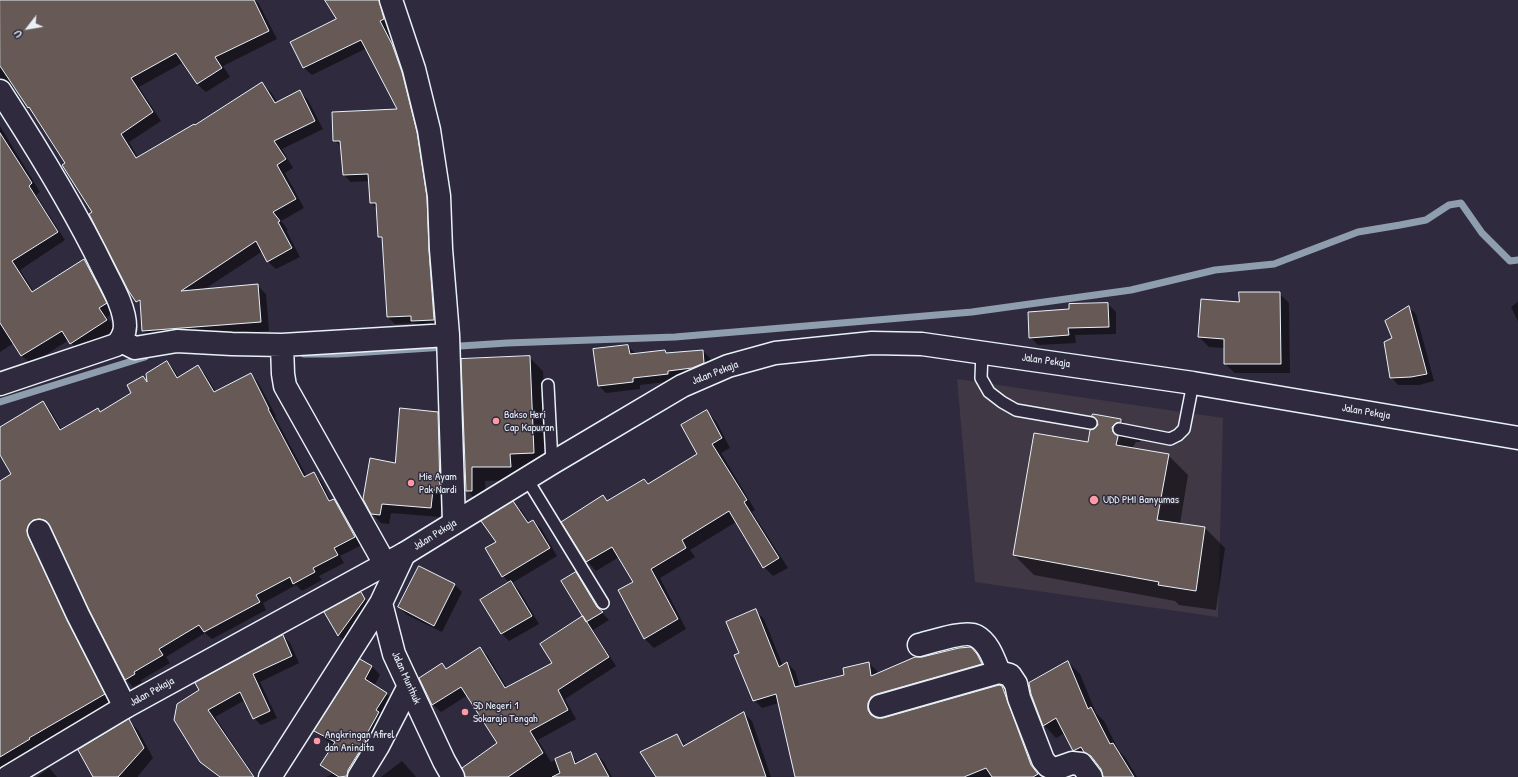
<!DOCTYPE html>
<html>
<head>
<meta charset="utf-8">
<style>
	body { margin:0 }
	#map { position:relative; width:1518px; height:777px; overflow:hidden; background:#2f2a3d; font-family:"Patrick Hand",sans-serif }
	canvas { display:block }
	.north { position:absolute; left:8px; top:8px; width:40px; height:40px; -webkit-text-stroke:3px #2f2a3d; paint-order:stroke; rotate:239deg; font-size:11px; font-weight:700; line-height:16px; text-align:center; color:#e8f1f8 }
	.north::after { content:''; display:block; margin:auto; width:14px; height:18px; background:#e8f1f8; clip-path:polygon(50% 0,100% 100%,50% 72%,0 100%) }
</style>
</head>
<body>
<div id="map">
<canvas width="1518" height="777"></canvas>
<div class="north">U</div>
</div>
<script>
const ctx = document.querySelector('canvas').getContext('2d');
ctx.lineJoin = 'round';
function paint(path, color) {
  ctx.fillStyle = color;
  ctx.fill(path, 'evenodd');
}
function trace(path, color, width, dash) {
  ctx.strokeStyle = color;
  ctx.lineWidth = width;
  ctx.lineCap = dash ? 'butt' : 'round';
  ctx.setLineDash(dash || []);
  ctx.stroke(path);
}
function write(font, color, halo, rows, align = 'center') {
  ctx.font = font + ' "Patrick Hand",sans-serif';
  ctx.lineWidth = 3;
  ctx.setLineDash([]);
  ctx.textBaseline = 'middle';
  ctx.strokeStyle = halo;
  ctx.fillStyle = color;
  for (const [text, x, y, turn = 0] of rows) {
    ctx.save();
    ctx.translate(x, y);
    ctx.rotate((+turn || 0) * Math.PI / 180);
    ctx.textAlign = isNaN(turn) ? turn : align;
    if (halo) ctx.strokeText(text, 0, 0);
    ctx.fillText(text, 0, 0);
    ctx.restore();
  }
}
const built = new Path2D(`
	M957 379 1223 418 1218 617 975 582Z`);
const shadow = new Path2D(`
	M0 0H255L259 4 277 39 223 66 230 77 206 92 197 84 184 62 139 87 161 121 129 142 138 158 195 126 262 84 271 92 277 102 300 91 308 100 323 129 282 149 293 168 285 173 304 208 281 221 288 230H286L300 257 276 269 267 261 263 251 203 290 257 285 266 294 269 331 152 339 143 331 141 306 137 301 93 213 66 163 34 112 14 88 8 87 0 91Z
	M326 0H382L391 27 387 29 400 52 424 141 441 327 420 328 414 323 395 324 388 317 383 240 379 237 377 209 371 203 370 181 351 182 344 175 342 148 334 140 399 109 367 48 312 75 304 68 292 42 337 19Z
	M0 126 40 192 36 195 65 240 20 270 34 292 84 260 93 269 114 312 107 317 115 329 79 352 69 340 31 364 22 356 14 343 0 352Z
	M1279 293 1289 303 1290 373H1235L1225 364V348L1209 347 1199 337 1240 303Z
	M1518 302V321L1511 307Z
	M1108 304 1116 312V334L1075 335 1076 343 1038 345 1030 337 1070 310Z
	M1408 307 1416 314 1434 381 1419 385H1398L1391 377 1393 338Z
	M628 346 636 354 665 351 668 354 703 351 710 358 711 370 675 381 640 385V389L606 393 599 386Z
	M529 357 543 371 548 466 524 467V480L485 481 486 504H481L466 490 462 360Z
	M167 362 174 370 179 378 198 367 205 374 216 392 251 374 258 382 276 416 275 417 307 477 313 474 321 481 331 501 334 500 341 507 362 545 340 556 344 563 319 576 322 580 302 591 296 585 263 603 266 610 212 639 205 633 166 657 170 663 141 680 142 682 133 687 126 679 52 527 49 526 41 527 111 702 70 727 69 726 0 769V482L13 474 0 453V428L43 402 50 410 62 430 98 409 101 412 133 393 142 377 148 382Z
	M438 412 447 422 449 499H442L440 517 391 513 389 524 381 523 372 513 396 464Z
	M707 412 716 421 730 448 721 453 755 510 752 512 788 568 773 576 764 567 736 522 690 550 695 557 660 578 686 629 654 648 645 639 619 591 635 583 619 557 596 571 587 561 603 496 608 502 644 480 649 484 698 454Z
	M1121 419 1141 439 1140 442H1136L1132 449 1168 455 1188 475 1180 524 1205 528 1225 548 1216 610 1179 605 1175 601 1034 575 1014 555 1088 443 1091 431ZM1118 432H1120L1118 442 1116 440Z
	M513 503 521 510 530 523 533 521 541 528 557 556 512 583 519 590 539 624 509 641 502 634 482 600 510 583 503 576 497 542Z
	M576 573 583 581 604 615 609 620 593 630 616 666 565 699 576 719 538 740 551 762 570 754 579 763 596 754 604 762 612 777H466L499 744 468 695 441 712 432 704 442 665 447 670 480 648 488 656 507 688 553 663 586 621Z
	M454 584 462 592 442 632 407 615 399 607Z
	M361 593 372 607 347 643 339 636 325 613Z
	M755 610 764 619 783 666 787 663 795 671 800 687 845 675 844 668 869 663 877 671 878 674 922 658 970 648 985 664 990 672 876 711V719H884L1002 687 1010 695 1042 777H796L779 703 762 708 754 700 740 654Z
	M283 636 290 643 299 663 260 682 277 718 261 725 254 718 245 700 215 717 255 777H219L201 762 175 720Z
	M1068 662 1080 674 1096 713 1104 721 1119 751 1125 757 1137 777H1104L1102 769 1093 759 1086 762 1074 750 1065 733 1056 738 1044 725 1032 694Z
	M372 666 380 675 374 686 386 693 395 702 358 777H326L332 774 322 765 334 745 324 739 316 731Z
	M744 713 752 721 771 777H655L657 776 677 735 686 745Z
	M129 721 138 730 153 758 138 776V777H94Z
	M402 761 416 777H381Z
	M49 768 57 777H37Z`);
const stream = new Path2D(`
	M304 354H337L507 343 675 337 972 312 1131 290 1215 270 1274 264 1358 232 1400 225 1426 220 1449 205 1461 203 1482 233 1510 261 1518 260
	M0 402 145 357`);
const building = new Path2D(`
	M0 0H254L269 31 215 57 222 68 197 84 176 53 131 78 153 112 121 134 136 158 194 124 195 125 262 82 275 103 300 90 315 121 274 141 286 159 277 165 296 199 273 212 280 221 278 222 292 248 267 262 256 241 181 291 258 284 261 322 142 331 140 300 136 302 128 290 89 214 92 212 62 165 65 163 29 107 28 108 0 66Z
	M325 0H379L384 19 380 21 392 44 402 72 417 132 427 197 429 250 434 320 411 321V316L387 317 382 237H378L376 203H370L368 174 343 175 340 141H333L332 112 397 109 361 40 303 68 290 42 336 19Z
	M0 133 32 183 29 186 58 232 12 261 32 292 84 259 107 303 99 308 107 320 70 344 62 331 21 356 0 323Z
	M1239 292H1280L1281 364H1224V339L1198 337 1201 299 1239 302Z
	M1108 303 1109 327 1068 328 1069 335 1029 338 1028 312 1069 309V304Z
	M1409 306 1427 374 1411 377 1390 378 1384 342 1392 338 1385 321Z
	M628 345 630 354 665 350 666 353 703 350 704 363 692 368 668 371V374L633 378V382L598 386 593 349Z
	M530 356 534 453 510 454 511 467H472V491H466L461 359Z
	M167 361 177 378 198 365 214 392 251 373 269 409H268L304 477 314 472 329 501 334 499 355 537 334 548 338 555 313 568 315 572 293 584 290 577 256 595 260 602 204 632 199 625 159 649 163 655 134 672 135 674 125 680 89 610 50 526 46 521 40 519 33 520 29 524 27 530 28 536 67 620 105 694 29 738 30 739 0 757V481L11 474 0 455V427L43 401 60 430 98 408 100 412 131 393 127 385 143 376 147 382 146 374Z
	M400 408 438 412 440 490H433L431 508 382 504 380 515 371 514 363 499 370 458 395 463Z
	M707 410 722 438 712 444 747 500 744 502 779 558 763 568 729 511 682 540 686 548 651 569 678 619 644 639 618 590 633 582 612 547 586 562 561 522 603 495 607 501 644 479 648 484 697 454 681 425Z
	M1093 414 1121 419V422L1116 423 1112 427 1113 432 1118 436 1116 445 1169 454 1157 520 1205 527 1196 591 1158 585 1159 582 1013 555 1034 433 1088 442 1090 430 1094 429 1098 425 1097 420 1092 416Z
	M513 501 528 523 533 520 550 548 502 577 485 548 496 542 481 521Z
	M419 566 455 584 434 626 398 607Z
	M576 572 597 607 603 612 586 622 561 581Z
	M511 581 532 616 501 634 480 600Z
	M361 592 365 599 338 636 324 612Z
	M756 609 779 667 787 662 795 687 844 675 843 668 869 662 871 676 915 657H922L959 648 971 647 977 654 982 664 877 694 871 697 868 703V710L871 715 877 718H883L999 685 1002 686 1031 765 1038 774 1033 777H992L986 768 964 777H795L776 694 753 701 734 655 739 653 726 622Z
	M583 616 609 657 558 690 568 710 530 731 543 753 508 777H465L462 768 497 743 461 687 432 705 419 678 442 663 446 669 480 647 505 688 552 663 540 644Z
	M283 635 292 656 253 674 270 711 253 719 240 692 208 710 254 777H220L200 762 174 720 177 704 199 690 195 683Z
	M360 659 372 666 365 679 387 693 376 710 379 712 364 739 366 741 348 770 347 776 339 777 320 765 335 742 314 731Z
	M1068 661 1088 709 1091 707 1110 744 1113 743 1134 777H1103L1101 769 1091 756 1084 752 1081 747 1073 751 1056 718 1043 726 1031 694 1029 683Z
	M744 712 766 777H656L640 752 677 734 683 746Z
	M129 719 144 748 118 777H93L78 750Z
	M571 752 575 764 596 753 609 777H552L560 773 555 759Z`);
const service = new Path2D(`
	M982 352 981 378 989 392 1002 402 1016 410 1091 423
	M548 385 552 463
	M1119 429 1170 439 1178 435 1184 429 1193 383
	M527 479 603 603`);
const minor = new Path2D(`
	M391 0 414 69 429 130 439 196 441 249 448 335 454 522
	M0 91C37 148 74 208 104 270 112 286 125 308 125 326 125 333 121 341 116 345L0 384
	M121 341 135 348 177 341 232 344 282 345
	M39 531 78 615 125 707
	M404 554 381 603 394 654 444 761 453 777
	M385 564 285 386 283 374 282 345 448 335
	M919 645C931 642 966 630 976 636 989 643 994 660 999 672
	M880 706 999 672 1010 675 1016 684 1019 698 1043 760 1048 766 1055 769 1072 763 1081 764 1091 777
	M270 777 381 603
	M359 777 378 746 409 686`);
const tertiary = new Path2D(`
	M8 777 125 707 404 554 552 463 682 386 728 366 775 353 872 343 922 344 1193 383 1518 438`);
const markers = [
	[496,421,4,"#ff9aa2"],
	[411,483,4,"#ff9aa2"],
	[1094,500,5,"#ff9aa2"],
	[465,712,4,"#ff9aa2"],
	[317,741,4,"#ff9aa2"]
];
const streetNames = [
	["Jalan Pekaja",1046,361,8],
	["Jalan Pekaja",715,373,-21],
	["Jalan Pekaja",1366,412,10],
	["Jalan Pekaja",435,535,-32],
	["Jalan Munthuk",406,678,66],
	["Jalan Pekaja",152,692,-29]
];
const poiNames = [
	["Bakso Heri",504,415],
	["Cap Kapuran",504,428],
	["Mie Ayam",419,477],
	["Pak Nardi",419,490],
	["UDD PMI Banyumas",1103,500],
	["SD Negeri 1",473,706],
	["Sokaraja Tengah",473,719],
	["Angkringan Afirel",325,735],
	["dan Anindita",325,748]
];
paint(built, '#403844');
paint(shadow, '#0007');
trace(stream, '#8e9eaf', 7);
paint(building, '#675a56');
trace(building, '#e8f1f8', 1);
trace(service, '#e8f1f8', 14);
trace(minor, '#e8f1f8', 25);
trace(tertiary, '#e8f1f8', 25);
trace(service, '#2f2a3d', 11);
trace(minor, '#2f2a3d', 22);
trace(tertiary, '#2f2a3d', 22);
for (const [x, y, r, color] of markers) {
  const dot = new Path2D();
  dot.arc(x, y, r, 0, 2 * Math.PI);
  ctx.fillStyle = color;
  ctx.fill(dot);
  trace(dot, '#2f2a3d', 1.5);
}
write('11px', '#e8f1f8', '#2f2a3d', streetNames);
write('11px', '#e8f1f8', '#2f2a3d', poiNames, 'left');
</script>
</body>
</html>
